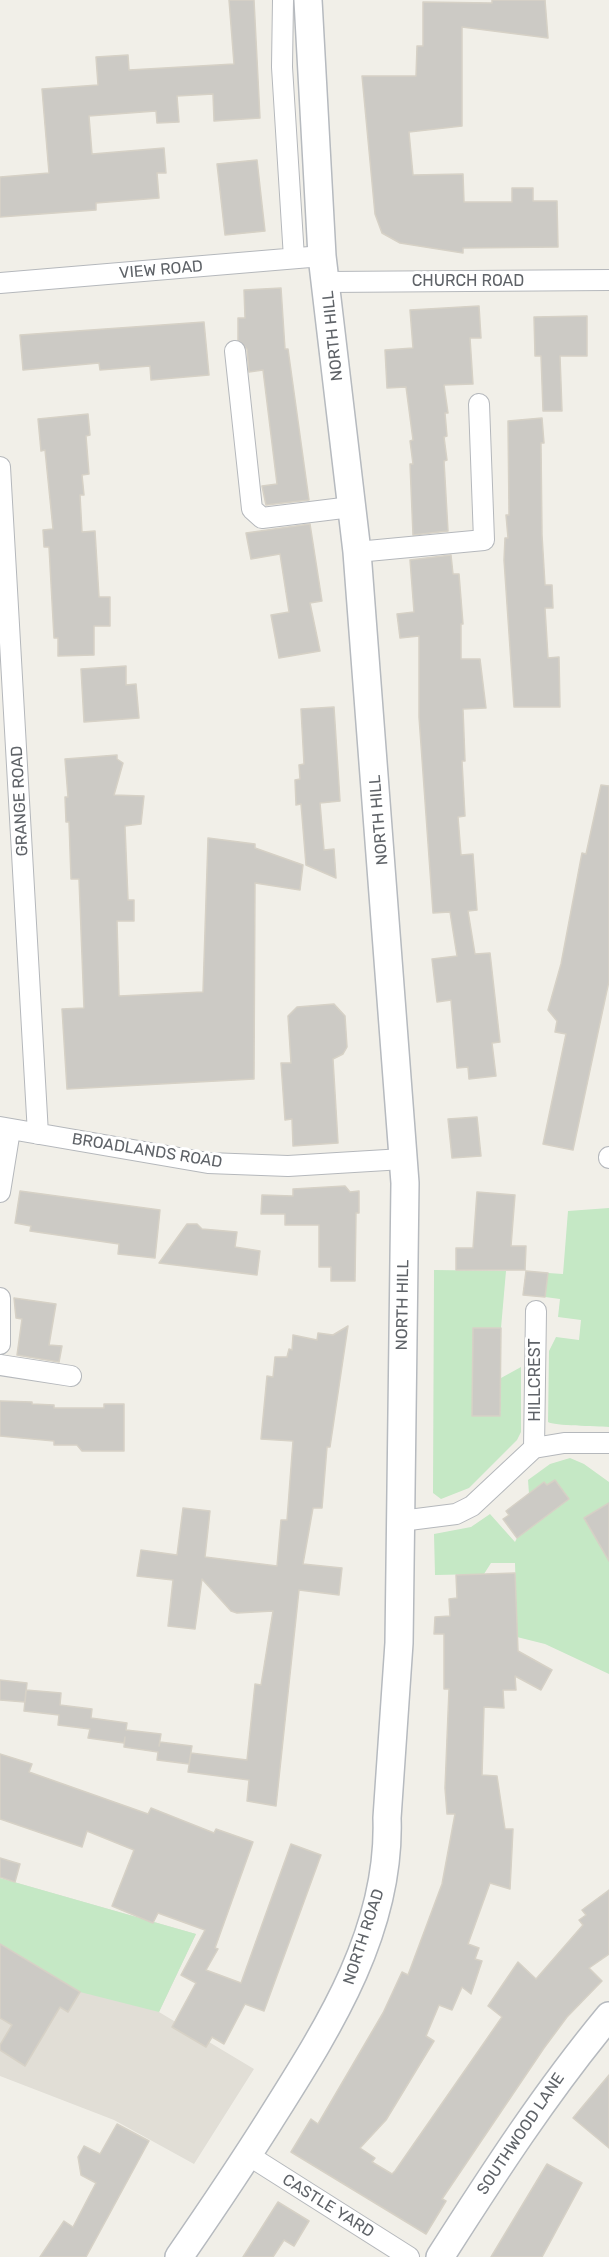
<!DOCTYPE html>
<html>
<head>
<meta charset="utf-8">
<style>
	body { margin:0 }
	canvas { display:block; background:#f1efe8 }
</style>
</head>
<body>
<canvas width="609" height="2257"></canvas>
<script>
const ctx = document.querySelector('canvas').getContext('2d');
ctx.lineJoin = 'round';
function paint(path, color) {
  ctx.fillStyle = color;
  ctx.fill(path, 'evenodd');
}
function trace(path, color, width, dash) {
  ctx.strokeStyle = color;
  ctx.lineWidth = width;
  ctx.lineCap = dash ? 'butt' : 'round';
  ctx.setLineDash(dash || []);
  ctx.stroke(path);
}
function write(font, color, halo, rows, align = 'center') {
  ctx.font = font + ' Rubik,sans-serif';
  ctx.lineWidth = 6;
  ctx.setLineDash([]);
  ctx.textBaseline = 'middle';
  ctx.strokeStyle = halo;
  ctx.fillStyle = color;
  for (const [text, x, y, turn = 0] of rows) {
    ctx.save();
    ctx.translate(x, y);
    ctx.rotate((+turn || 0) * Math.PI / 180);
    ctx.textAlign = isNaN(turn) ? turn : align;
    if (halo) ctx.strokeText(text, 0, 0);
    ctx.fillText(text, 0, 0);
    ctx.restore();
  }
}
const education = new Path2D(`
	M0 1878 196 1934 159 2012 254 2069 194 2164 114 2120 0 2076Z`);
const green = new Path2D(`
	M609 1208V1427C596 1426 554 1426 548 1422L549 1351 556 1337 579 1340 581 1320 558 1317 560 1299 545 1297 548 1273 563 1274 568 1211Z
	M434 1270 506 1271 501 1328H473V1416H500L501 1378 521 1367V1432L517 1440 469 1488 441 1499 433 1493Z
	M570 1458 584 1464 609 1482V1503L584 1518 609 1561V1674L545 1644 517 1637 515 1563H491L484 1574 435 1575 434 1534 471 1527 490 1514 515 1542 517 1538 569 1499 555 1480 547 1485 544 1483 529 1494 528 1480 550 1464Z
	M0 1878 196 1934 159 2012 80 1992 0 1944Z`);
const building = new Path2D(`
	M229 0H254L260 118 214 121 213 94 177 96 179 122 157 123 156 111 89 116 92 154 164 148 166 173H157L159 198 96 203V210L0 217V177L49 173 42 89 98 85 96 57 128 55 129 70 234 64Z
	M492 0H545L548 38 462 27V126L409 132 413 175 463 174 464 202H512V188H533V201H557L558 247 463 248V253L400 243 382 233 375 214 362 76H416L417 46H423V2L492 3Z
	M257 160 265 231 225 235 217 164Z
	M281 288 285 349H288L309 500 266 505 262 486 277 484 263 370 249 372 247 349 238 340V318H245L244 290Z
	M479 306 481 338H470L473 384 444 385 448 413H445L447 436 444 437 447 460 444 461 448 531 413 535 410 464H413L410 441 413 440 406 387 387 388 385 350 413 348 410 310Z
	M587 316V356H560L562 411H543L541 356H535L534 317Z
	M204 322 209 375 151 380 150 366 100 370 99 363 23 370 20 335Z
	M88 414 90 435 86 436 89 474 82 475 84 495H80L82 532 95 531 99 597H110V626H94V655L58 656V638H54L49 547H44L43 530 53 529 45 450 41 451 38 419Z
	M542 418 544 443H541L542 535 545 585H552L553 608H545L548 658 559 657 560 707H514L504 560 505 538H508L506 515H509L508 421Z
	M310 524 322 601 310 603 320 651 279 658 271 615 289 612 280 554 251 559 246 533Z
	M451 555 453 574H459L463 624H461V659H480L486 708 463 709 465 761H462L465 816 458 817 461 855 473 854 477 910 468 911 475 954 490 953 500 1042 492 1043 496 1076 469 1079 468 1067 457 1068 451 1000 437 1002 432 959 457 956 450 912 433 913 419 717V636L400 638 397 614 414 612 410 560Z
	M126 666V685L136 684 139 718 84 722 81 669Z
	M334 707 340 801 320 803 324 850 334 849 336 878 306 865 301 804 296 805 295 780 300 779 299 765 304 764 301 709Z
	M117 755V759L123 763 114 795 144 796 141 824 125 826 128 900H134V921H117L119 996 203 992 208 838 255 844V848L303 865 300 890 255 883 254 1079 67 1089 62 1009 84 1008 79 879H71L69 822H66L65 797H68L65 759Z
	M601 785 609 786V981L573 1150 543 1144 566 1034 555 1032 557 1021 548 1010 561 964 582 853 586 854Z
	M334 1004 345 1016 347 1047 343 1054 333 1059 338 1143 293 1146 292 1119 285 1120 281 1063H291L288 1016 297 1007Z
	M477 1117 481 1156 452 1158 448 1119Z
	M345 1186 350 1192 359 1191V1213H356L355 1281H331V1267H319V1225H285V1214H261L262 1195 293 1196V1189Z
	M20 1191 160 1210 155 1258 118 1254 119 1244 30 1231 31 1226 15 1223Z
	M477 1192 515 1195 511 1246H526L525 1270H456V1248H473Z
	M187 1224H197L202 1229 237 1232 235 1247 260 1251 257 1275 159 1263Z
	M526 1271 548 1273 545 1297 523 1295Z
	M14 1298 56 1304 49 1345 62 1346 59 1362 17 1355 22 1319 16 1318Z
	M348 1326 330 1447H327L322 1508H313L303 1564 342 1568 339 1595 299 1590 276 1806 247 1801 249 1780 188 1772 191 1753 247 1760 255 1684 261 1685 273 1611 237 1613 231 1611 202 1579 195 1629 168 1626 173 1580 137 1576 141 1550 177 1555 183 1508 210 1511 205 1557 277 1566 281 1520H287L293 1441 261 1439 267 1376 273 1377 275 1357H287L289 1349 292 1350 293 1335 317 1340 318 1333 333 1335Z
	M473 1328H501L500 1416H472Z
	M0 1401 32 1402V1404L54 1405V1408H104V1404H124V1451H82L77 1445H54V1441L0 1436Z
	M555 1480 569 1499 517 1538 503 1519 509 1515 506 1511 544 1482 547 1485Z
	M609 1503V1561L584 1518Z
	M515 1573 518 1651 552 1670 541 1690 515 1676 516 1690H503L504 1708 484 1707 482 1775 497 1776 505 1829H513L510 1889 490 1883 468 1944 479 1948 475 1959 482 1961 471 1994 462 1987 452 2010 439 2005 426 2036 434 2041 386 2120 360 2148 375 2158 372 2162 392 2174 395 2171 502 2017 488 2006 518 1962 536 1979 583 1925 579 1920 586 1915 582 1910 609 1890V1954L589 1968 602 1981 567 2017 544 2048 442 2199 446 2201 426 2234 291 2152 311 2119 318 2124 383 2013 402 1972 408 1975 442 1884 455 1814H447L445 1788 449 1689H444V1634H434L435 1617 450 1616 449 1599 457 1598 456 1575Z
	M0 1680 27 1683 25 1702 0 1700Z
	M26 1690 61 1693 60 1705 92 1709 91 1718 127 1723 126 1730 161 1734 159 1746 160 1742 192 1746 189 1764 157 1760 158 1752 124 1747 125 1737 124 1743 88 1738 90 1729 58 1725 59 1715 24 1711Z
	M0 1754 32 1764 29 1772 148 1814 151 1808 214 1833 216 1829 253 1842 215 1948 218 1949 206 1970 241 1983 291 1844 321 1855 264 2011 245 2004 224 2044 212 2037 206 2047 172 2027 196 1983 181 1975 205 1930 158 1913 153 1923 112 1906 134 1850 87 1831 82 1847 0 1819Z
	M0 1858 20 1864 15 1882 0 1877Z
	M0 1944 80 1992 68 2012 60 2007 25 2066 0 2050V2045L12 2025 0 2018Z
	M609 2075V2148L573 2118Z
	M117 2124 149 2141 86 2257H40L64 2221 73 2227 96 2183 81 2175 78 2157 84 2146 100 2154Z
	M547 2164 582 2183 542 2257H491Z
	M278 2202 309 2221 294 2246 284 2240 273 2257H243Z`);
const street = new Path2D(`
	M283 0 282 67 294 258
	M327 282 609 280
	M0 283 322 256
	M235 351 252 509 262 518 351 507
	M0 467 38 1134
	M357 552 484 540 479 404
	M0 1127 208 1163 288 1166 403 1159
	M609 1157V1158
	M0 1192 10 1130
	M0 1298V1344
	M0 1365 71 1376
	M534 1448 536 1311
	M401 1521 456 1514 472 1506 534 1448 564 1443H609
	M248 2155 409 2257`);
const secondary = new Path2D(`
	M179 2257C210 2212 241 2166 270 2120 328 2028 391 1931 387 1818L399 1643 405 1183 357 552 322 256 308 0
	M440 2257C493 2174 546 2092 609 2016`);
const streetNames = [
	["VIEW ROAD",161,270,-5],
	["CHURCH ROAD",468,281],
	["NORTH HILL",333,336,-96],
	["GRANGE ROAD",20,801,-93],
	["NORTH HILL",379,820,-95],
	["BROADLANDS ROAD",147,1151,9],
	["NORTH HILL",403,1305,-89],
	["HILLCREST",535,1380,-90],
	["NORTH ROAD",364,1937,-72],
	["SOUTHWOOD LANE",521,2134,-56],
	["CASTLE YARD",328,2206,32]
];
paint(education, '#e1ded6');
paint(green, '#c5e8c5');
paint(building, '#cccac5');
trace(building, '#d6d1c6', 1.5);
trace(street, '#b5b8bc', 22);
trace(secondary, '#b6babf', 30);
trace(street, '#fff', 20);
trace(secondary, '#fff', 27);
write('16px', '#5f6368', '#fff', streetNames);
</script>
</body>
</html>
